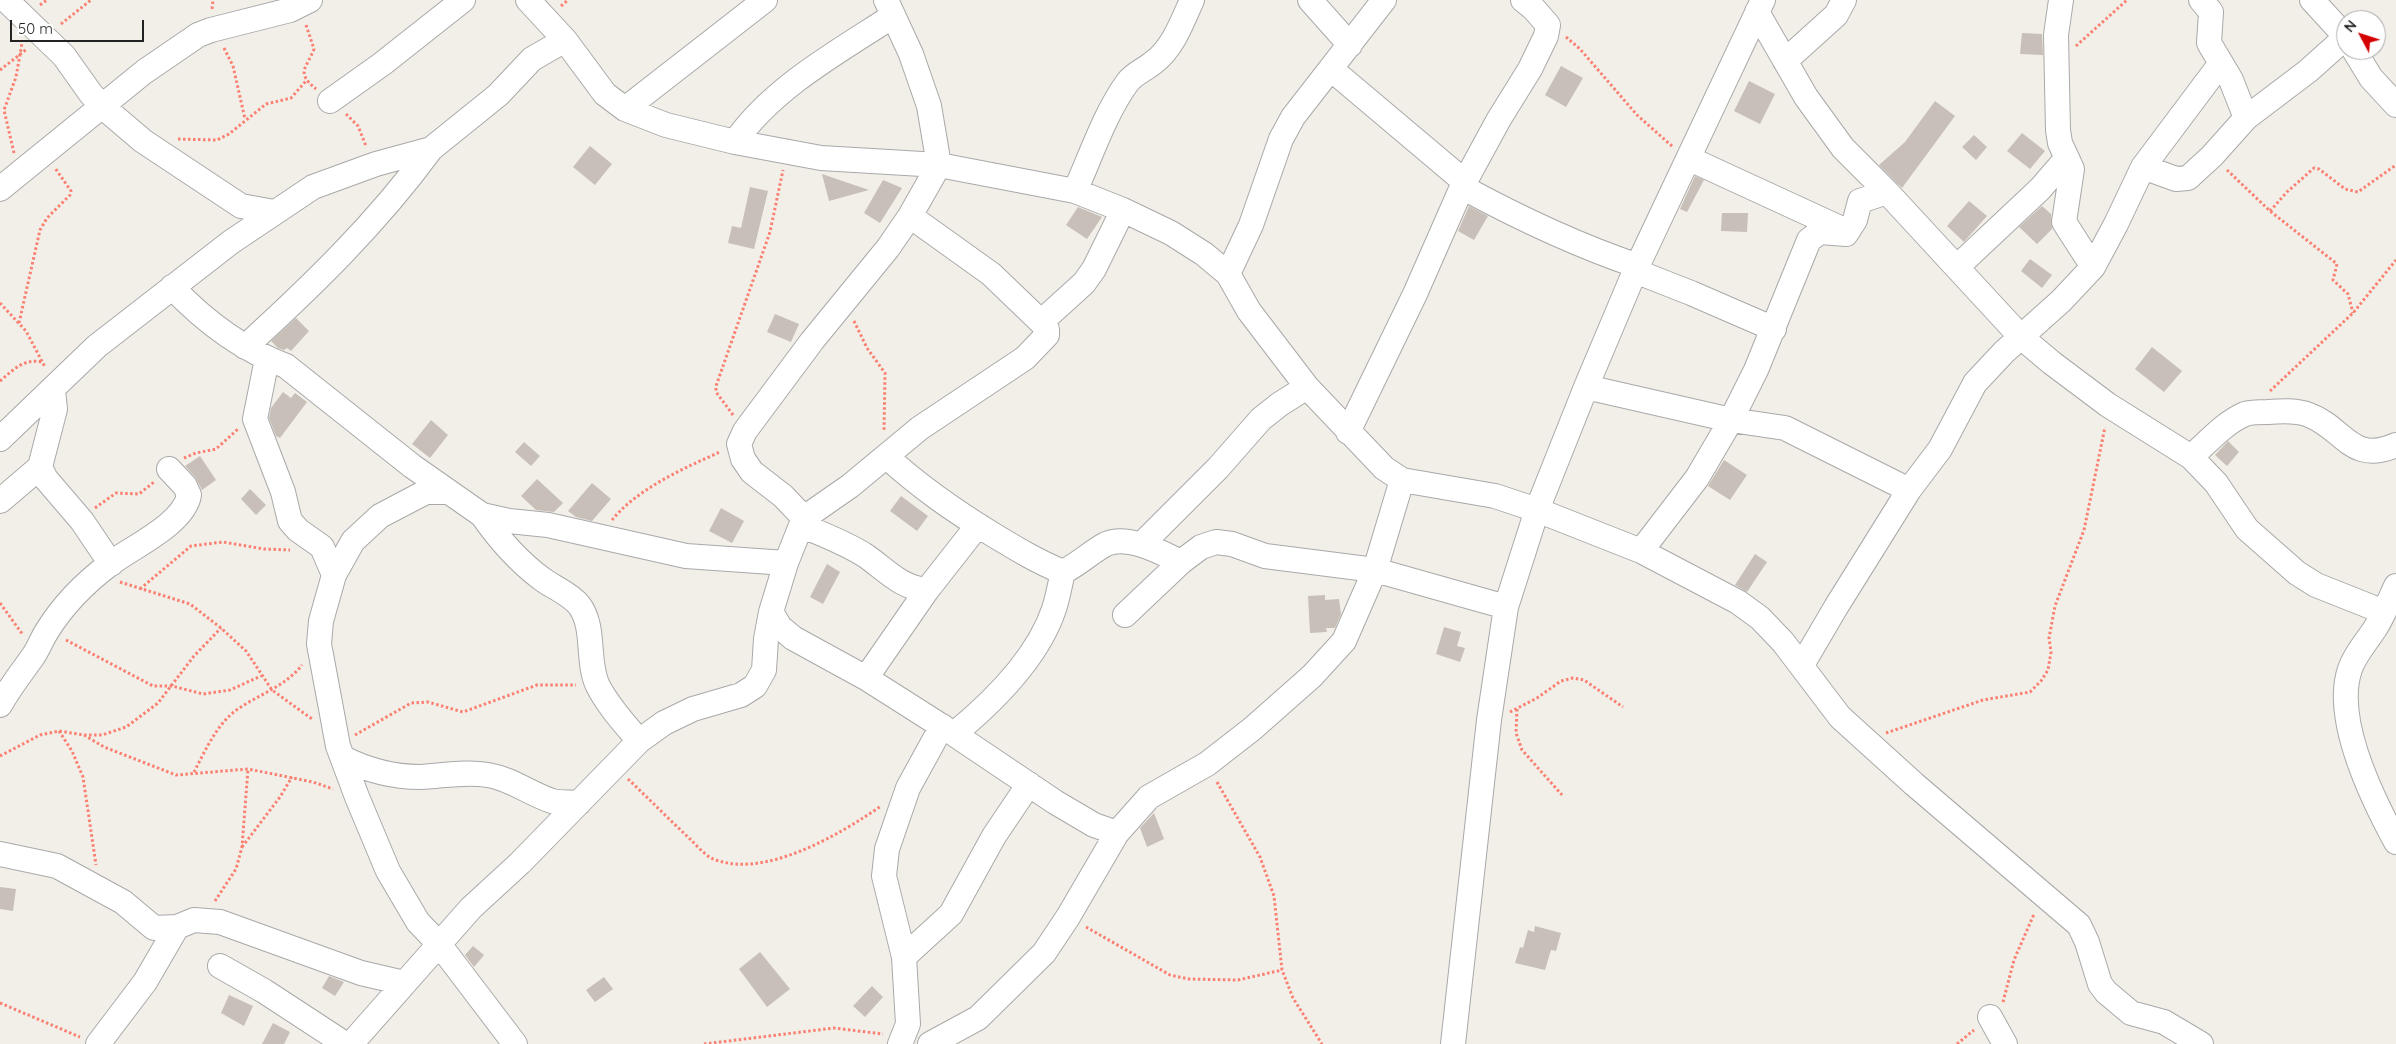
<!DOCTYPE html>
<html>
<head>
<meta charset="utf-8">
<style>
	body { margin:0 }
	#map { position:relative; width:2396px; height:1044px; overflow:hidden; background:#f2efe9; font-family:Quicksand,sans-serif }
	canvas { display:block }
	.north { position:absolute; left:2336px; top:10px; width:50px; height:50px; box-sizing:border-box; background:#fff; border:1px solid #a7a7a7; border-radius:50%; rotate:310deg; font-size:14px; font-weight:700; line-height:20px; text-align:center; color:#222 }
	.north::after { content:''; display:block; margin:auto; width:18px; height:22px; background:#d40000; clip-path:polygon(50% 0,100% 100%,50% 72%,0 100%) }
	.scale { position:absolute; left:10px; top:20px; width:134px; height:22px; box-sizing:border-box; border:2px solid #222; border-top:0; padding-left:6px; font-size:15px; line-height:18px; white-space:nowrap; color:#222; -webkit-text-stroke:4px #fff; paint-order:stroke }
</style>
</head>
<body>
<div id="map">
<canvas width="2396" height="1044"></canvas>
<div class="north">N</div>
<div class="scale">50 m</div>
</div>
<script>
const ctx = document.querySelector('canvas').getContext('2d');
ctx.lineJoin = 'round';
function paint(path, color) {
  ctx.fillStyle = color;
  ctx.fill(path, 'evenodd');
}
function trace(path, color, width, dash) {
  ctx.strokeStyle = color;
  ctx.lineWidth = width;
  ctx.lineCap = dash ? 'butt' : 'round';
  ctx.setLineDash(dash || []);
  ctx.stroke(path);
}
const building = new Path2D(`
	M2022 33 2042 34 2043 55 2020 54Z
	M1561 66 1583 78 1566 107 1545 95Z
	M1749 81 1775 94 1760 124 1734 111Z
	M1935 101 1955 116 1902 188 1879 165 1905 142Z
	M2022 133 2045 151 2030 169 2007 151Z
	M1974 135 1987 147 1976 160 1962 147Z
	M590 146 612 164 595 185 573 167Z
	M822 174 869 190 829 201Z
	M1695 176 1704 180 1687 212 1680 209Z
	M883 180 902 188 880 223 864 213Z
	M750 187 768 191 754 249 728 243 732 226 741 228Z
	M1969 201 1987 216 1964 242 1947 226Z
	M1469 206 1488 216 1474 240 1458 231Z
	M2042 206 2051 214 2052 229 2037 244 2019 227Z
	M1078 207 1102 217 1087 239 1066 225Z
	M1722 213H1748L1747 232 1721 231Z
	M2030 259 2052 275 2042 288 2021 271Z
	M775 314 799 324 791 342 767 332Z
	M296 318 309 331 291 351 287 348 284 350 278 348 271 341Z
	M2152 347 2182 371 2164 392 2135 369Z
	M283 392 291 398 295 393 307 402 280 438 276 436 269 418 271 408Z
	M431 420 448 435 430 458 412 444Z
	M2228 441 2239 452 2227 466 2215 455Z
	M524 442 540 456 531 466 515 452Z
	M200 456 216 480 202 490 195 477 185 466Z
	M1724 460 1747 475 1730 500 1708 486Z
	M537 479 563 503 554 512 536 510 521 496Z
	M592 483 611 499 592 521 576 517 568 511Z
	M250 489 266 505 256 515 241 499Z
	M901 496 928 516 917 531 890 511Z
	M721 508 744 521 732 543 709 531Z
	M1755 554 1767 562 1747 592 1735 585Z
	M827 564 840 572 823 604 810 597Z
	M1325 595V600L1339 599 1341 614 1335 628H1326L1327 632 1310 633 1308 596Z
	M1444 627 1461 632 1457 646 1465 648 1460 662 1436 654Z
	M1154 813 1164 839 1147 847 1140 828Z
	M0 887 16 889 13 911 0 909Z
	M1535 926 1561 933 1556 951 1551 950 1545 970 1515 963 1520 947 1523 948 1528 930 1534 932Z
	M473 946 484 955 474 967 465 955Z
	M760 952 790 989 767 1007 739 969Z
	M329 976 344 982 335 996 322 988Z
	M604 977 613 989 595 1002 586 990Z
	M872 986 883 997 865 1017 853 1006Z
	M229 995 253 1006 244 1026 221 1013Z
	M273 1023 290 1032 284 1044H262Z`);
const path = new Path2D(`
	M40 5 47 0
	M561 6 568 0
	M212 9 213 0
	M61 24 91 0
	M306 25 314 49C307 68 295 72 316 89
	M1566 37 1580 49 1637 115 1673 147
	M2076 46 2127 0
	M224 48 233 66 245 119
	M0 70 27 49
	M346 114 358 126 366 146
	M178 139 217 140 229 134 266 104 291 98 306 81
	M14 153 4 110 16 77 22 43
	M2227 170 2270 211 2337 264 2333 280 2348 294 2353 313
	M2270 211 2287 192 2314 168 2319 169 2345 189 2358 192 2396 165
	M0 303 26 331 45 367
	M854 321 867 348 885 373 884 431
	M19 323 40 230 47 218 70 195 71 191 55 168
	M0 381C13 370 24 358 42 362
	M2270 391 2353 313 2396 260
	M733 415 716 392V386L770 232 783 170
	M184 458 196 453 216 449 238 429
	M95 508 116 493 139 494 154 482
	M612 520C637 489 684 468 720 452
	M120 582 190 604 221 628 246 651 272 690 312 719
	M140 589 191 546 223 542 264 549 290 550
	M0 603 23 635
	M66 640 153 686H172L203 694 230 690 261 676
	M1517 709 1516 733 1522 750 1562 795
	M1510 712 1537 698 1561 681 1573 678 1584 680 1623 707
	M59 731 72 751 83 777 96 865
	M1886 733 1983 700 2030 692 2041 681 2048 670 2051 652 2049 638 2055 606 2084 530 2105 427
	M84 735 104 747 176 775 248 769 313 782 333 789
	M355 735 411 703 428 702 463 712 537 685H576
	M0 756 40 735 59 731 84 735H102L126 727 158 703 194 656 221 628
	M194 772C205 751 216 726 235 711 257 695 285 687 302 665
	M628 779C649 799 670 820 691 840 697 846 704 854 711 858 762 881 839 835 881 806
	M1217 782 1260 857 1274 896 1282 970 1293 998 1322 1044
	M242 847 280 797 292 777
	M215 901 236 869 242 847 248 769
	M1086 927 1170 975 1189 979 1238 980 1282 970
	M2003 1002 2014 960 2034 914
	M0 1003 80 1037
	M704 1044 834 1028 883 1034
	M1957 1044 1974 1030`);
const minor = new Path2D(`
	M6 0 64 56 91 94 103 107 143 141 241 206 274 212
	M528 0 565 40 605 94 625 109 666 125 735 142 821 158 939 165 1075 191 1123 210 1171 233 1204 254 1228 274 1249 311 1307 387 1384 468 1402 480 1495 496 1537 510 1641 551 1738 602 1760 618 1783 642 1840 717 1914 784 2079 925 2087 942 2100 984 2106 992 2131 1013 2164 1022 2201 1044
	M1310 0 1350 45
	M2061 0 2056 35 2058 130 2060 143 2072 169 2064 222 2093 267
	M2201 0 2211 12 2209 43 2231 80 2246 118
	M2312 0 2346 37
	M1757 12 1806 97 1843 148 1887 192 2021 337 2052 363 2108 405 2191 457 2216 483 2247 529 2297 573 2316 585 2384 612
	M2354 50 2371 78 2396 105
	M1785 61 1836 15 1844 0
	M1331 69 1465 182
	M330 101 382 64 463 0
	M625 109 765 0
	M735 142C772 88 839 51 893 16
	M1690 159 1842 229
	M2143 167 2176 179 2188 178 2212 156 2246 118 2308 71 2346 37
	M1462 187C1519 218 1576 245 1638 266
	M0 189 144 72 198 35 211 30 290 10 310 0
	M1075 191C1091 156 1104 115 1127 83 1134 73 1145 70 1154 62 1173 48 1183 20 1192 0
	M1957 267 2040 189 2066 159
	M1635 271 1691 293 1774 329
	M1228 274 1251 225 1281 139 1293 117 1384 0
	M172 287C205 322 241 349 286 366L412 466 482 515 509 521 548 525 686 556 786 563
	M1041 322 1084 283 1094 269 1123 210
	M245 347C312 286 377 223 431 149
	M267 359 255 419 283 492 290 521 298 530 322 547 334 575
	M1586 387 1731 420 1785 428 1909 490
	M53 390 55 409 40 467 46 479 82 521 111 564
	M1348 432 1415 294 1462 187 1499 119 1530 69 1546 36 1548 25 1534 9 1523 0
	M0 439 97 346 231 242 313 187 376 164 431 149 498 95 532 59 565 40
	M887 457C921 488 953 510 992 534 1015 548 1038 562 1063 572 1079 564 1091 552 1106 544 1128 534 1162 553 1181 562
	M2191 457C2208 442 2224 423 2245 414 2251 412 2261 412 2268 412 2281 411 2297 410 2309 415 2344 428 2351 465 2396 445
	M447 492H426L420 495 380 516 353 541 334 575 321 621 319 644 338 746 357 797 388 871 418 922 439 944 515 1044
	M0 501 40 467
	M482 515C498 538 519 562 542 579 554 588 569 593 579 605 596 627 586 662 598 686 608 706 625 724 639 741
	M804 518 850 486 920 428 1025 358 1047 335V329L1041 322 991 274 910 216
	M803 526C824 535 846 543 866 556 886 570 901 588 927 590
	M1142 544 1218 468 1261 419 1280 404 1307 387
	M1641 551 1697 478 1731 420 1756 370 1809 240 1820 232 1846 234 1855 220 1860 201 1887 192
	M2396 586C2390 599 2384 614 2376 627 2368 640 2355 654 2350 669 2333 718 2372 798 2396 842
	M771 612 780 627 793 638 866 678 954 734 1055 802 1094 825 1117 833
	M1125 615 1181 562 1201 547 1216 542 1232 544 1265 556 1375 570 1506 607
	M1802 665 1836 607 1909 490 1940 449 1975 383 2004 352 2061 301 2093 267 2116 224 2143 167 2221 63
	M866 678 927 590 978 525
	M0 705C10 687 22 672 34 655 39 647 42 639 47 631 63 605 86 582 110 564 132 547 184 524 189 495L185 486 169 469
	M954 734C993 702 1038 657 1054 609 1058 597 1060 584 1063 572
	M343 758C367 770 392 777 420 777 443 776 465 771 488 775 512 779 530 794 552 801 560 803 570 802 579 803
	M0 854 57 866 123 902 154 928 177 927 194 920 220 922 361 973 404 983
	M904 957 951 914 994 836 1029 784
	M220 966 264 991 345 1044
	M1990 1017 2005 1044
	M98 1044 145 982 177 927
	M351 1044 471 908 520 863 639 741 664 723 693 709 741 695 755 686 764 670 766 639 771 612 786 563 804 518 783 496 752 472 743 459 739 444 745 431 812 341 888 248 910 216 939 165 929 106 911 54 886 0
	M900 1044 908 1024 904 957 884 876 887 849 908 788 942 726
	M930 1044 978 1018 1044 953 1068 917 1117 833 1149 797 1207 764 1252 729 1312 676 1344 641 1375 570 1402 480
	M1453 1044 1489 720 1506 607 1537 510 1586 387 1635 271 1763 0`);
paint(building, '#c7bfb8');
trace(minor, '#a9a9a9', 26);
trace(path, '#fa8072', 3, [2.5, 2.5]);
trace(minor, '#fff', 24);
</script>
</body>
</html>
